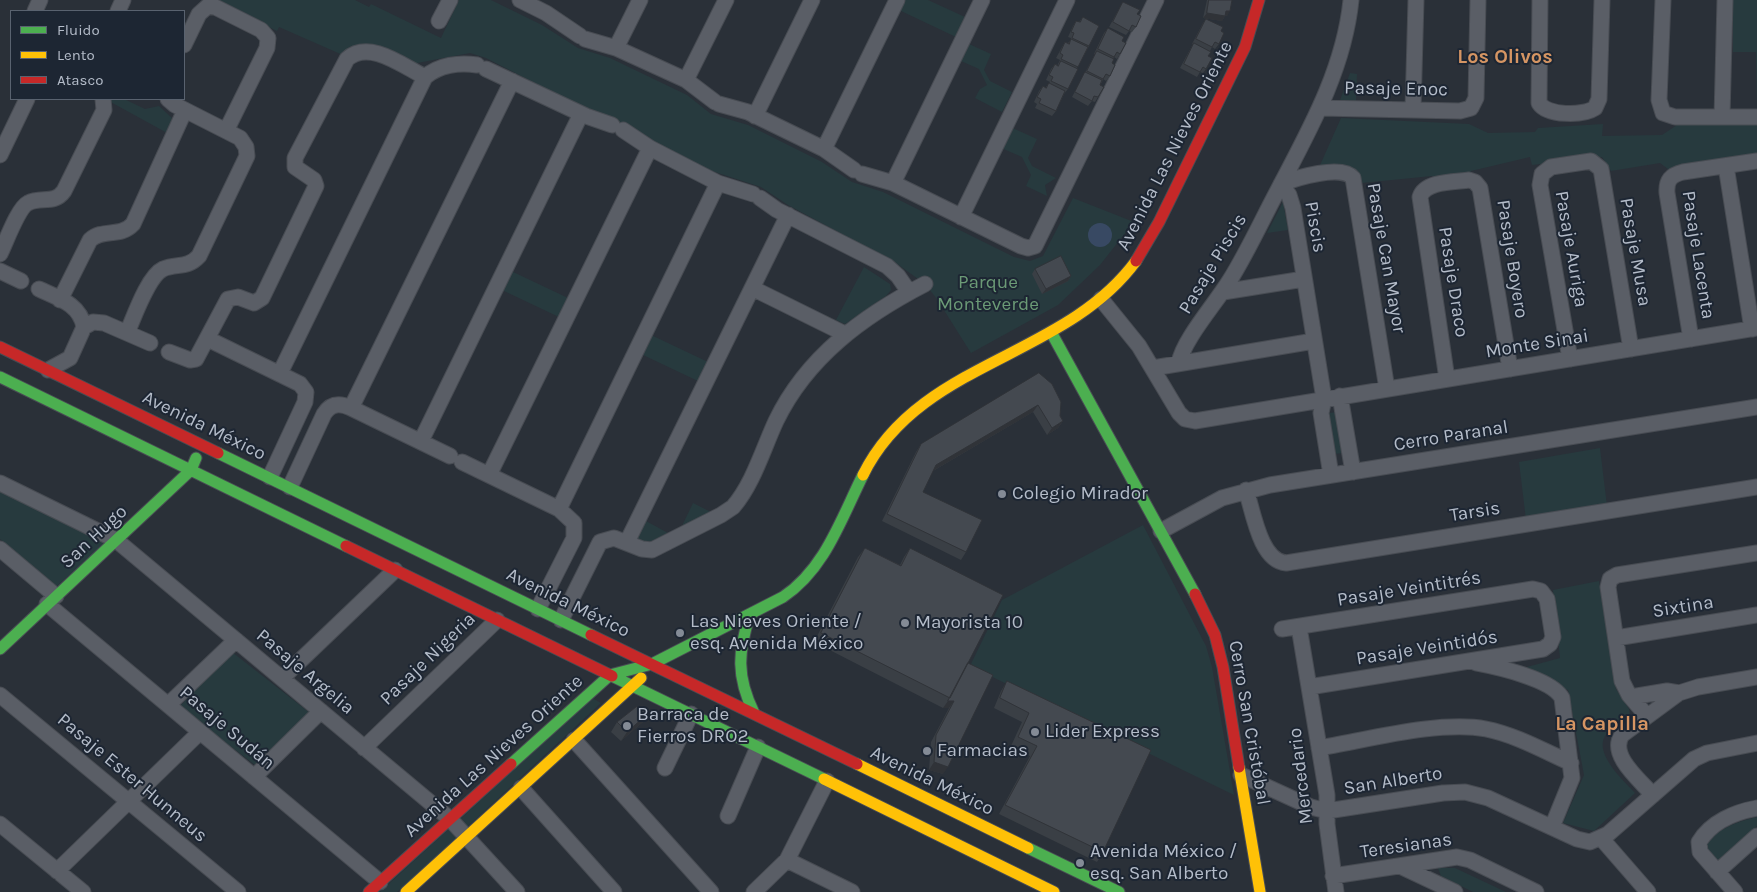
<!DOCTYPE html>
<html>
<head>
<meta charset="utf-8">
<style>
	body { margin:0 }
	#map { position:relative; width:1757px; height:892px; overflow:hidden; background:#2a3038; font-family:Karla,sans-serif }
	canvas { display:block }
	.legend { position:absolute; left:10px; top:10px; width:175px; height:90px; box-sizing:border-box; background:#1d2633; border:1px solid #59626f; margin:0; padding:6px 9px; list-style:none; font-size:15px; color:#b4bcc9 }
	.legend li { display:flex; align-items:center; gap:10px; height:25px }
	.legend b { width:25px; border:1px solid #59626f }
</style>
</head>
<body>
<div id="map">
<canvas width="1757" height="892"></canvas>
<ul class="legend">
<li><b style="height:6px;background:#4caf50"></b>Fluido</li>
<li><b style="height:6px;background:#ffc107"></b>Lento</li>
<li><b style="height:6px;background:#c62828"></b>Atasco</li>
</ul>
</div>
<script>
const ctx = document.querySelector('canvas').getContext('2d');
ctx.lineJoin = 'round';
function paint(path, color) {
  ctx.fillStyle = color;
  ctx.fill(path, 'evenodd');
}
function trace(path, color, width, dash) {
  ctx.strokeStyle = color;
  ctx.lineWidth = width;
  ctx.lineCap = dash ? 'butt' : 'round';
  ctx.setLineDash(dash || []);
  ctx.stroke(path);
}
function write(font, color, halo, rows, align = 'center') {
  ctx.font = font + ' Karla,sans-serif';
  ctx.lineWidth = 4;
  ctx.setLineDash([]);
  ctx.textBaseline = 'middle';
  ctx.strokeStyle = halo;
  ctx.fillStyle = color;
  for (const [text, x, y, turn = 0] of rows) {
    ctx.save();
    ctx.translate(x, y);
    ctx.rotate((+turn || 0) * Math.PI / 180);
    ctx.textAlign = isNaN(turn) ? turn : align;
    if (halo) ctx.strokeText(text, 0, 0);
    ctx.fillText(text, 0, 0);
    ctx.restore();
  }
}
const green = new Path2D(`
	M215 0H355L369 7 371 4 441 38 459 0H491L542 25 578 48 610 58 687 95 711 114 748 125 822 162 852 182 883 192 1014 257 1030 261 1043 256 1073 198 1134 222 1100 265 1058 305 971 353 937 299 925 284 896 263 788 205 761 187 712 171 646 140 486 58 470 53 412 64 370 45 350 47 345 56 279 27 277 31Z
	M903 0H928L965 17 956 37 899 10Z
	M1733 0H1757V114L1756 52H1733Z
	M969 44 991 54 984 70 990 81 1012 92 1002 112 975 98 980 89 987 85 979 69 961 61Z
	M1350 73 1357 74 1356 104 1339 103Z
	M124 99 145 109 159 106 172 118 169 134 107 100Z
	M1341 118 1469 124 1488 133 1535 132 1538 128 1603 124 1602 136 1662 135 1677 125H1757V158L1672 172 1660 163 1611 171 1602 157 1532 165 1530 157 1471 171 1469 176 1436 179 1432 176 1362 183C1357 161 1335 170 1317 172Z
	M1008 126 1037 139 1028 158 1032 166 1056 178 1045 185 1047 196 1026 186 1031 175 1022 157 999 147Z
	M1283 202 1288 230 1267 233Z
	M864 267 890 284 891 290 886 296 845 324 836 320Z
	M511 271 568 298 559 317 502 290Z
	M651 335 708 362 698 381 641 354Z
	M1338 412 1344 453 1334 454 1329 413Z
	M1600 448 1607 506 1526 520 1519 462Z
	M0 488 108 540 57 586 0 539Z
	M693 503 713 513 682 526Z
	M646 521 668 533 646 545 636 540Z
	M1143 525 1206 646 1212 667 1234 795 970 666 1002 600Z
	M1599 581 1616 689 1629 709 1630 716C1623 721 1610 728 1605 736 1594 754 1624 781 1635 793L1594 831 1563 823 1584 775 1568 690 1525 671 1527 667 1560 658 1553 590Z
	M232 652 310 713 255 765 179 707Z
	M592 698 601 703 465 829 458 821Z
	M1757 817V826L1718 862 1706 849C1709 830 1741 821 1757 817Z
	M452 826 461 834 397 892H380Z
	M1438 868H1455L1506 892H1473L1441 876Z`);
const water = new Path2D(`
	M1088 235a12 12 0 1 1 24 0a12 12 0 1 1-24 0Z`);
const street = new Path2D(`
	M520 0 546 13 580 36
	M1540 0 1539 103C1547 116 1583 116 1595 108L1599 99 1602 0
	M1663 0 1659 100 1663 113 1675 117H1757
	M35 11 40 0
	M118 11 123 0
	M439 21 450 0
	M585 39 616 48 686 80 715 102
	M184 45 199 14 208 6 215 7 261 30 268 38 267 48 226 131
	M616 48 640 0
	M486 69 586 116 612 125
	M686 80 726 0
	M719 104 748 112 824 149 854 170
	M1320 108 1460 111 1471 108 1476 98 1478 0
	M1413 110 1416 0
	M755 116 812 0
	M1722 117 1725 0
	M623 130 650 148 718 183 753 194
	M824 149 897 0
	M0 155 27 99
	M1726 166 1752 329
	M862 174 893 183 1021 246 1028 248 1035 246 1156 0
	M893 183 982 0
	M1281 184 1289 195 1293 208 1324 399 1321 413 1331 475
	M1281 184C1296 178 1342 164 1353 178L1387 389
	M760 198 777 210 887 266 898 276 909 292
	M961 217 1067 0
	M0 254C6 242 18 208 28 203 41 196 54 205 64 191L104 110 103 99
	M0 271 21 281
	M752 288 845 334
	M39 289C58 298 80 304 84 327
	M1223 292 1304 279
	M1101 299 1139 346 1179 413 1185 419 1195 421 1757 328
	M60 300 90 240C103 228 120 238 133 224L185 110
	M127 333C134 317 148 276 163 269 177 263 187 269 199 256L247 156 246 147 240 138 175 105 168 99
	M208 339 300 384 306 392 305 402 270 477
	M1691 339 1667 193C1666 180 1671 175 1683 172L1757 161
	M169 352 190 360 196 359 228 299 238 297 254 303 262 298 316 186 314 180 295 167V158L347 59C369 39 403 66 425 77
	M1570 359 1540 185 1542 174 1551 167 1591 161 1601 169 1631 349
	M1179 363C1183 340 1216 303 1230 280 1248 251 1262 220 1278 190 1310 129 1344 69 1351 0
	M1153 368 1314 341
	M48 370 70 358 84 327 93 322 104 323 150 343
	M280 373 425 77C439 65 459 62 477 65
	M1447 379 1420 197C1425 181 1454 182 1469 180L1475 182 1480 188 1510 369
	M1340 396 1353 472
	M351 408 512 81
	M421 441 581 114
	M462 462 559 509 574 523V538L538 609
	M489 475 650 148
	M0 483 116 540 450 819 517 892
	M290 487 324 414C331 403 340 403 351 408L450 456
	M1246 490C1253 511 1260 561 1286 563L1757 487
	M559 509 718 183
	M1161 531 1222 498 1270 485 1757 407
	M627 542 788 215
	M0 549 56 596
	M47 604 380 882
	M561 620 600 542 614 538 642 549 652 550 721 515 733 507C753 484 763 449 776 421 807 357 863 316 925 284
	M1299 627 1327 795V824L1336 892
	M1282 629 1533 589 1541 591 1547 599 1553 637 1550 644 1543 649 1309 687
	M1616 638 1757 615
	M1476 663C1497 667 1552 679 1562 698L1572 778 1552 827
	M282 678 395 570
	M0 695 238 892
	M1631 697 1667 691 1679 693
	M168 705 236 640
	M1647 716 1629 695 1622 681 1608 587 1610 579 1617 575 1757 553
	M574 740 711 892
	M364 748 497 620
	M1319 748C1367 740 1440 720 1486 729 1516 735 1544 751 1571 763
	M665 768 691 714
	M1241 775 1311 807 1327 811 1443 793 1465 792 1488 798 1577 839 1590 842 1608 834 1694 759 1707 753 1757 743
	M254 777 321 711
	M521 788 614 892
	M1653 795C1641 781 1608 755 1622 735L1679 693 1698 687 1757 677
	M728 816 758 747
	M0 824 83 892
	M1601 838 1648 892
	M787 860 852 892
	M1400 866 1455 892
	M57 871 200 732
	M1717 872 1757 836
	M1333 876 1457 857 1470 860 1536 892
	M754 892 787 860 827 781
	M1735 892 1700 852 1699 842C1711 822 1735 812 1757 808`);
const fast = new Path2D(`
	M1051 332 1195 594
	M0 377 346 546
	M218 453 591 635
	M750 614C738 652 736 676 754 713
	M0 649 191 470 196 458
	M612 676 824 779
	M511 764 610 675 652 664 783 597C825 569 841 519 863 475
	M1028 848 1119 892`);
const slow = new Path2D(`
	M863 475C919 361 1064 359 1136 261
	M857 764 1028 848
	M1239 767 1260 892
	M824 779 1054 892
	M406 892 641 678`);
const jam = new Path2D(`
	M1136 261 1159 222 1245 47 1259 0
	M0 347 218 453
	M346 546 612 676
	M1195 594 1215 635 1223 667 1239 767
	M591 635 857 764
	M369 892 511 764`);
const wall = new Path2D(`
	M1207 0H1232L1227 16H1225L1222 21 1203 18Z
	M1123 2 1137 14 1136 27 1132 32 1129 31 1126 35 1109 27 1120 7Z
	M1083 17 1089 46 1077 68 1068 89 1064 94 1056 111 1052 116 1035 108 1037 104 1034 102 1039 91 1043 86 1045 88 1050 82 1046 80 1051 69 1055 64 1058 65V64L1060 60 1056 58 1062 47 1065 42 1068 43 1070 41 1071 38 1068 37 1073 26 1076 21 1079 22Z
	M1206 19 1221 31 1219 44 1215 49 1212 47 1210 51 1206 69 1203 73 1200 72 1197 77 1180 68 1193 44H1192L1203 23Z
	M1108 28 1122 41 1120 54 1117 59 1114 57 1113 59 1110 76 1106 81 1103 79 1102 82 1100 85 1098 97 1095 102 1092 101 1088 106 1072 97 1095 54H1094L1104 33Z
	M1035 269 1071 276 1068 281 1042 294 1032 274Z
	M1039 373 1063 421 1058 428 1047 435 1033 412 933 471 923 492 966 552 961 560 882 521 916 452 921 444Z
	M865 548 900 565 904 557 910 548 968 663 943 774 929 770 931 742 949 708H943L814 642 858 557Z
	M1007 681 1151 750 1103 852 1097 862 999 814 1030 756 1011 746 1022 722 994 708 1001 691Z
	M644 721 621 741 611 732 617 722Z`);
const shadedWall = new Path2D(`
	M1226 11H1230L1227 16 1223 15Z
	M1207 13 1225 16 1222 21 1203 18Z
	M1071 276 1068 281 1042 294 1046 289Z
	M1038 405 1033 412 931 472 936 465Z
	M1063 421 1058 428 1047 435 1052 428Z
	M948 701H954L949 708H943Z
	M651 711 644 721 621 741 627 732Z
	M934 762 948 767 943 774 929 770Z`);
const building = new Path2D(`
	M1209 0H1232L1230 11H1226L1225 16 1207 13Z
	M1123 2 1140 10 1137 14 1141 16 1136 27 1132 25 1129 31 1113 22Z
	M1083 17 1099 26 1089 46 1072 38 1074 33 1071 32 1076 21 1080 22Z
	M1206 19 1223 27 1221 31 1224 33 1219 44 1215 42 1212 47 1196 39Z
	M1108 28 1124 37 1122 41 1126 43 1120 54 1117 52 1114 57 1098 49Z
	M1071 39 1088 47 1078 67 1061 59 1063 55 1060 53 1065 42 1069 44Z
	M1194 43 1211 52 1208 56 1212 58 1206 69 1203 67 1200 72 1184 64Z
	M1097 51 1114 59 1112 63 1115 65 1110 76 1106 74 1103 79 1087 71Z
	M1061 61 1078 69 1068 89 1051 81 1053 77 1049 75 1055 64 1058 66Z
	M1085 72 1102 80 1100 85 1104 87 1098 97 1094 96 1092 101 1075 92Z
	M1049 83 1065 91 1056 111 1039 103 1041 99 1037 97 1043 86 1046 88Z
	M1061 256 1071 276 1046 289 1035 269Z
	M1039 373 1052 384 1061 402 1060 416 1063 421 1052 428 1038 405 936 465 923 492 982 520 966 552 887 514 921 444Z
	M865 548 901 566 910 548 1003 595 950 698 821 633Z
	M968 663 993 675 948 767 934 762 936 735 954 701H948Z
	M1007 681 1151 750 1103 852 1005 805 1037 746 1018 737 1029 713 1000 698Z
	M643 706 651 711 627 732 617 722 636 707Z`);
const markers = [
	[1002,494,5,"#848b96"],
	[905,623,5,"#848b96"],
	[680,633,5,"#848b96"],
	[627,726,5,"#848b96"],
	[1035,732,5,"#848b96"],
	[927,751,5,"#848b96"],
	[1080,863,5,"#848b96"]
];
const streetNames = [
	["Pasaje Enoc",1396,89,1],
	["Avenida Las Nieves Oriente",1175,146,-63],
	["Piscis",1315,227,80],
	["Pasaje Auriga",1571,249,80],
	["Pasaje Musa",1635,252,80],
	["Pasaje Lacenta",1698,255,81],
	["Pasaje Can Mayor",1386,258,80],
	["Pasaje Boyero",1512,259,81],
	["Pasaje Piscis",1213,264,-59],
	["Pasaje Draco",1453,282,81],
	["Monte Sinai",1537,344,-9],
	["Avenida México",204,426,26],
	["Cerro Paranal",1451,436,-9],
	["Tarsis",1475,512,-9],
	["San Hugo",94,537,-43],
	["Pasaje Veintitrés",1409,589,-9],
	["Avenida México",568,603,26],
	["Sixtina",1683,607,-9],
	["Pasaje Veintidós",1427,648,-9],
	["Pasaje Nigeria",428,659,-44],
	["Pasaje Argelia",305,672,40],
	["Cerro San Cristóbal",1249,723,80],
	["Pasaje Sudán",227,728,40],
	["Avenida Las Nieves Oriente",494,756,-42],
	["Mercedario",1301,776,-97],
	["Pasaje Ester Hunneus",132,778,40],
	["Avenida México",932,781,26],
	["San Alberto",1393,781,-9],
	["Teresianas",1406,846,-8]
];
const parkNames = [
	["Parque",988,283],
	["Monteverde",988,305]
];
const poiNames = [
	["Colegio Mirador",1012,494],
	["Las Nieves Oriente /",690,622],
	["esq. Avenida México",690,644],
	["Mayorista 10",915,623],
	["Barraca de",637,715],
	["Fierros DRO2",637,737],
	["Lider Express",1045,732],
	["Farmacias",937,751],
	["Avenida México /",1090,852],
	["esq. San Alberto",1090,874]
];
const neighbourhoodNames = [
	["Los Olivos",1505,57],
	["La Capilla",1602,724]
];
paint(green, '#273a3e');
paint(water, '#384963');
trace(street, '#484c53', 17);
trace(fast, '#484c53', 13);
trace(slow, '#484c53', 13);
trace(jam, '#484c53', 13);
trace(street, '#5a5e66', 15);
trace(fast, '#4caf50', 11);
trace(slow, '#ffc107', 11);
trace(jam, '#c62828', 11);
paint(wall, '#3a3f45');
paint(shadedWall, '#303338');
paint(building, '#444950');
trace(building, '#303338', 1);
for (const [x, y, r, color] of markers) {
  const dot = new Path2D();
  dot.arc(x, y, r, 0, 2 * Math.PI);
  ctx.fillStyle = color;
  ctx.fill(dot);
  trace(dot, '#1d2633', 2);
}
write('19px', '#b4bcc9', '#1d2633', streetNames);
write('19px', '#6b9a76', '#1d2633', parkNames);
write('19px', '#b4bcc9', '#1d2633', poiNames, 'left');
write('bold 20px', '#d59563', '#1d2633', neighbourhoodNames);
</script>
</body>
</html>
